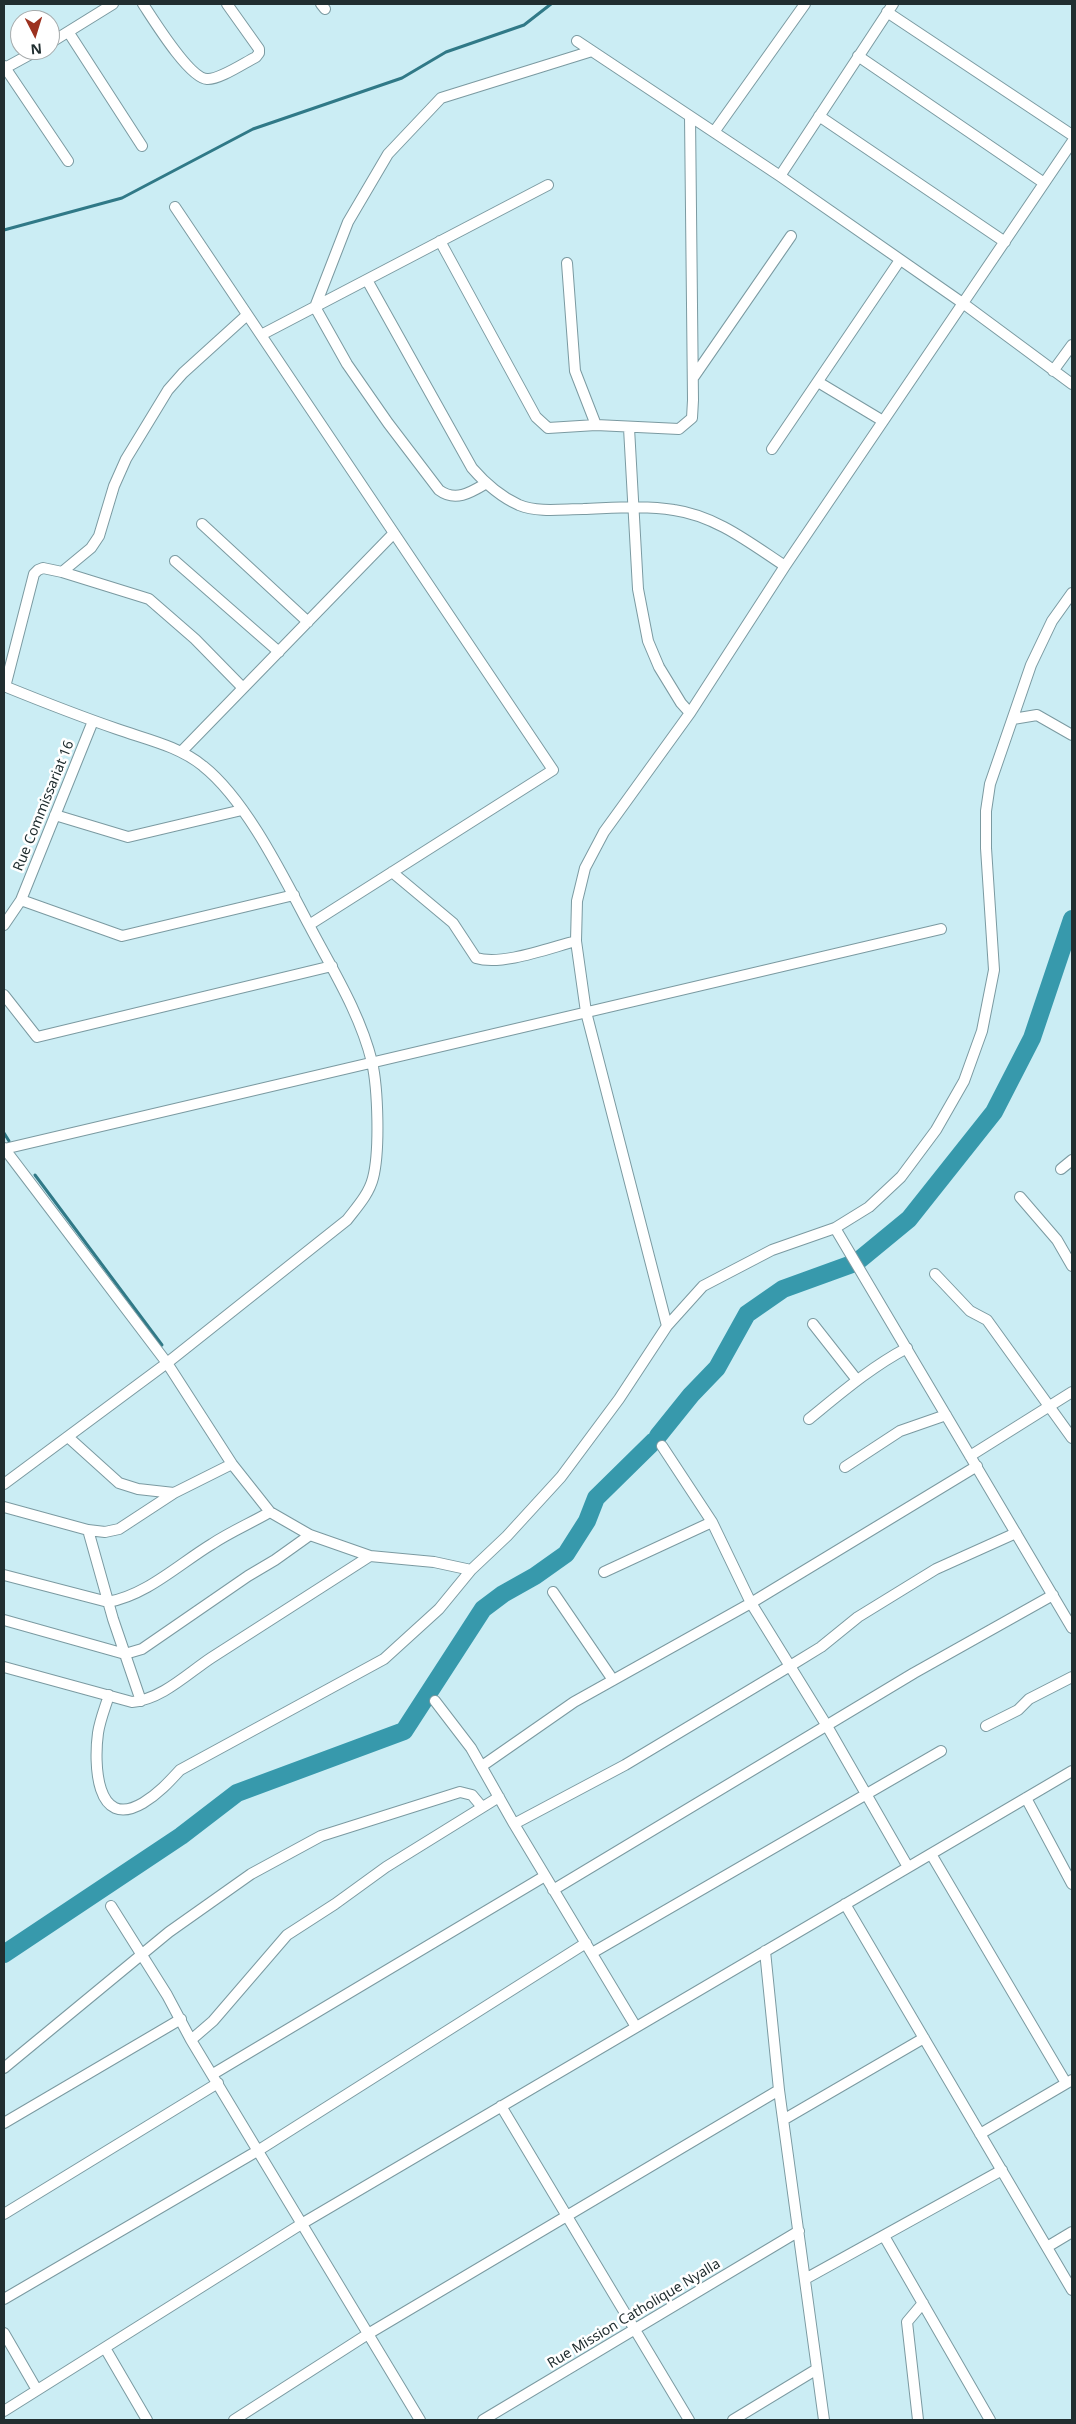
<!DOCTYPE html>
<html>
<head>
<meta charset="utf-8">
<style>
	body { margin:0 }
	#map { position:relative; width:1076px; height:2424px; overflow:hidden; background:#cbedf4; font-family:"Noto Sans",sans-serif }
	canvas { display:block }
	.frame { position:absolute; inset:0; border:5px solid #212e30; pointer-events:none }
	.north { position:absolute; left:10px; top:10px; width:50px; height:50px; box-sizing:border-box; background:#fff; border:1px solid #a6abac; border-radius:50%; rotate:175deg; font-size:14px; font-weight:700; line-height:20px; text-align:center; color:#212e30 }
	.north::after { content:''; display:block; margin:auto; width:18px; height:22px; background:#9c3220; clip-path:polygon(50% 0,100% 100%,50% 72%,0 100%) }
</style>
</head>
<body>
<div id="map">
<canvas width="1076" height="2424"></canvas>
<div class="frame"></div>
<div class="north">N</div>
</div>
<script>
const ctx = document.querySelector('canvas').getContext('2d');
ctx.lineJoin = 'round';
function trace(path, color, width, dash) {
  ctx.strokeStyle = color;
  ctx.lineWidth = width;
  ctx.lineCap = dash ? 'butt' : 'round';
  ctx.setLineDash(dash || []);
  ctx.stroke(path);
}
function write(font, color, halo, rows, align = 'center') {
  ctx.font = font + ' "Noto Sans",sans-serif';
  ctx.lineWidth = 5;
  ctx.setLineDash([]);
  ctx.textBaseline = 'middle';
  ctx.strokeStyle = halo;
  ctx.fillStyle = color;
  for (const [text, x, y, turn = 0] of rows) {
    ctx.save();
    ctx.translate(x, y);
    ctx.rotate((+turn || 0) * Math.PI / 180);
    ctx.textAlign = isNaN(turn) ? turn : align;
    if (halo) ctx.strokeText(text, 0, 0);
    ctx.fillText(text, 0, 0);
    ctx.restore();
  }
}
const stream = new Path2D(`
	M4 230 122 198 253 129 402 78 446 52 524 25 551 4
	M4 1133 9 1141
	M35 1175 162 1345`);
const river = new Path2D(`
	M858 1261 909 1219 994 1112 1032 1038 1072 919
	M658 1436 691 1395 717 1368 747 1314 783 1289 852 1264
	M4 1954 181 1836 237 1793 404 1731 483 1609 503 1594 535 1576 566 1554 587 1521 596 1498 654 1441`);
const minor = new Path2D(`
	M143 4C153 19 189 78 207 79 219 80 244 63 256 57L259 53V49L227 4
	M321 4 325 9
	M887 12 1072 135
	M69 33 142 146
	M577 41 780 176 964 304 1072 384
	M50 43 113 4
	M858 56 1044 183
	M4 66 68 161
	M5 68 38 50
	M819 116 1005 242
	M714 132 805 4
	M780 176 893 4
	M175 207 553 770 309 925
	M440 241 536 417 548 428 596 425 679 429 692 418 693 400 690 116
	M567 263 575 371 596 425
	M367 280 472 468C485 483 501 497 519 505 539 513 563 509 583 509 613 508 644 505 674 510 716 516 750 543 785 566
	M261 335 548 185
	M1053 371 1072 345
	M693 378 791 236
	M818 382 883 421
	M629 428 638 589 648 641 659 667 681 703 690 713
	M772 449 900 260
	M485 484C470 493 455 502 439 490L388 423 347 364 315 307 348 222 388 154 441 98 592 51
	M202 524 308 622
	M175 561 279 652
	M62 572 91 548 99 536 114 486 126 459 168 390 183 373 247 315
	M4 686C41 701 79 716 117 729 145 739 179 746 203 766 246 800 283 876 309 925 332 969 360 1013 372 1062 378 1089 380 1151 373 1178 369 1194 357 1207 347 1220L167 1363 4 1484
	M5 687 34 574 38 570 43 568 62 572 149 599 195 639 243 688
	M1013 719 1037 715 1072 735
	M181 752 394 533
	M55 815 128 837 242 810
	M392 872 453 923 476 958C502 966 549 948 576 941
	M21 900 122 936 294 895
	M4 925 21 900 93 721
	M4 995 37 1037 332 966
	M4 1148 167 1363 232 1464 270 1512 310 1535 370 1556 434 1562 471 1570
	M4 1149 941 929
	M1061 1169 1072 1160
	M1020 1197 1057 1240 1072 1266
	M835 1228 1072 1628
	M935 1274 970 1311 987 1320 1072 1438
	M813 1324 857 1380
	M667 1326 586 1012 576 941 577 901 585 868 604 832 690 713 785 566 1072 142
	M809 1419C841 1393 871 1367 907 1348
	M68 1437 119 1483 138 1489 174 1493
	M662 1446 712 1522 751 1603 827 1726 908 1867
	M970 1456 1072 1392
	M845 1467 900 1431 946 1415
	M4 1507 88 1530 105 1532 119 1529 174 1493 232 1464
	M88 1530 113 1619 141 1701
	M604 1572 712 1522
	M4 1575 108 1602C147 1595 179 1564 212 1544 230 1532 251 1523 270 1512
	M553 1592 613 1680
	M4 1620 125 1654 142 1649 248 1576 275 1560 310 1535
	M4 1667 132 1702C162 1699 187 1674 211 1658 264 1624 317 1590 370 1556
	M109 1695C105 1708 100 1720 98 1733 94 1762 95 1831 143 1803 158 1794 169 1782 180 1770L384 1659 439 1609 471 1570 507 1536 561 1477 619 1399 667 1326 703 1286 772 1250 835 1228 869 1207 901 1177 936 1130 964 1081 982 1031 994 970 986 848V811L990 784 1031 665 1052 621 1072 593
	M435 1701 471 1748 514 1824 636 2027
	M986 1726 1018 1710 1029 1699 1072 1677
	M482 1766 574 1702 751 1603 977 1466
	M1026 1798 1072 1884
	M514 1824 625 1765 790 1666 821 1647 858 1617 936 1569 1016 1533
	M931 1854 1066 2083
	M553 1890 914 1673 1053 1595
	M845 1904 1072 2290
	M111 1906 167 1995 191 2040 420 2420
	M765 1951 779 2090 824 2420
	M592 1953 941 1751
	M191 2040 213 2021 287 1935 335 1904 386 1867 499 1797
	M4 2068 169 1932 251 1874 321 1836 460 1792 472 1795 482 1807
	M213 2074 545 1876
	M501 2106 689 2420
	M783 2120 924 2038
	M4 2123 181 2019
	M980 2134 1072 2080
	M4 2214 218 2083
	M884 2236 990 2420
	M1047 2247 1072 2232
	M805 2279 1002 2170
	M4 2299 259 2150 586 1943
	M4 2333 37 2390
	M105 2348 147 2420
	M4 2411 303 2223 1072 1771
	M234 2420 368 2334 779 2090
	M483 2420 799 2231
	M733 2420 817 2369
	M918 2420 907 2322 923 2303`);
const streetNames = [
	["Rue Commissariat 16",44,806,-68],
	["Rue Mission Catholique Nyalla",634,2314,-31]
];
trace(stream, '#307987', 3);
trace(river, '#3799ac', 18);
trace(minor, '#7b9aa1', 12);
trace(minor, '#fff', 10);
write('14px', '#212e30', '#fff', streetNames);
</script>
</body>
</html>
